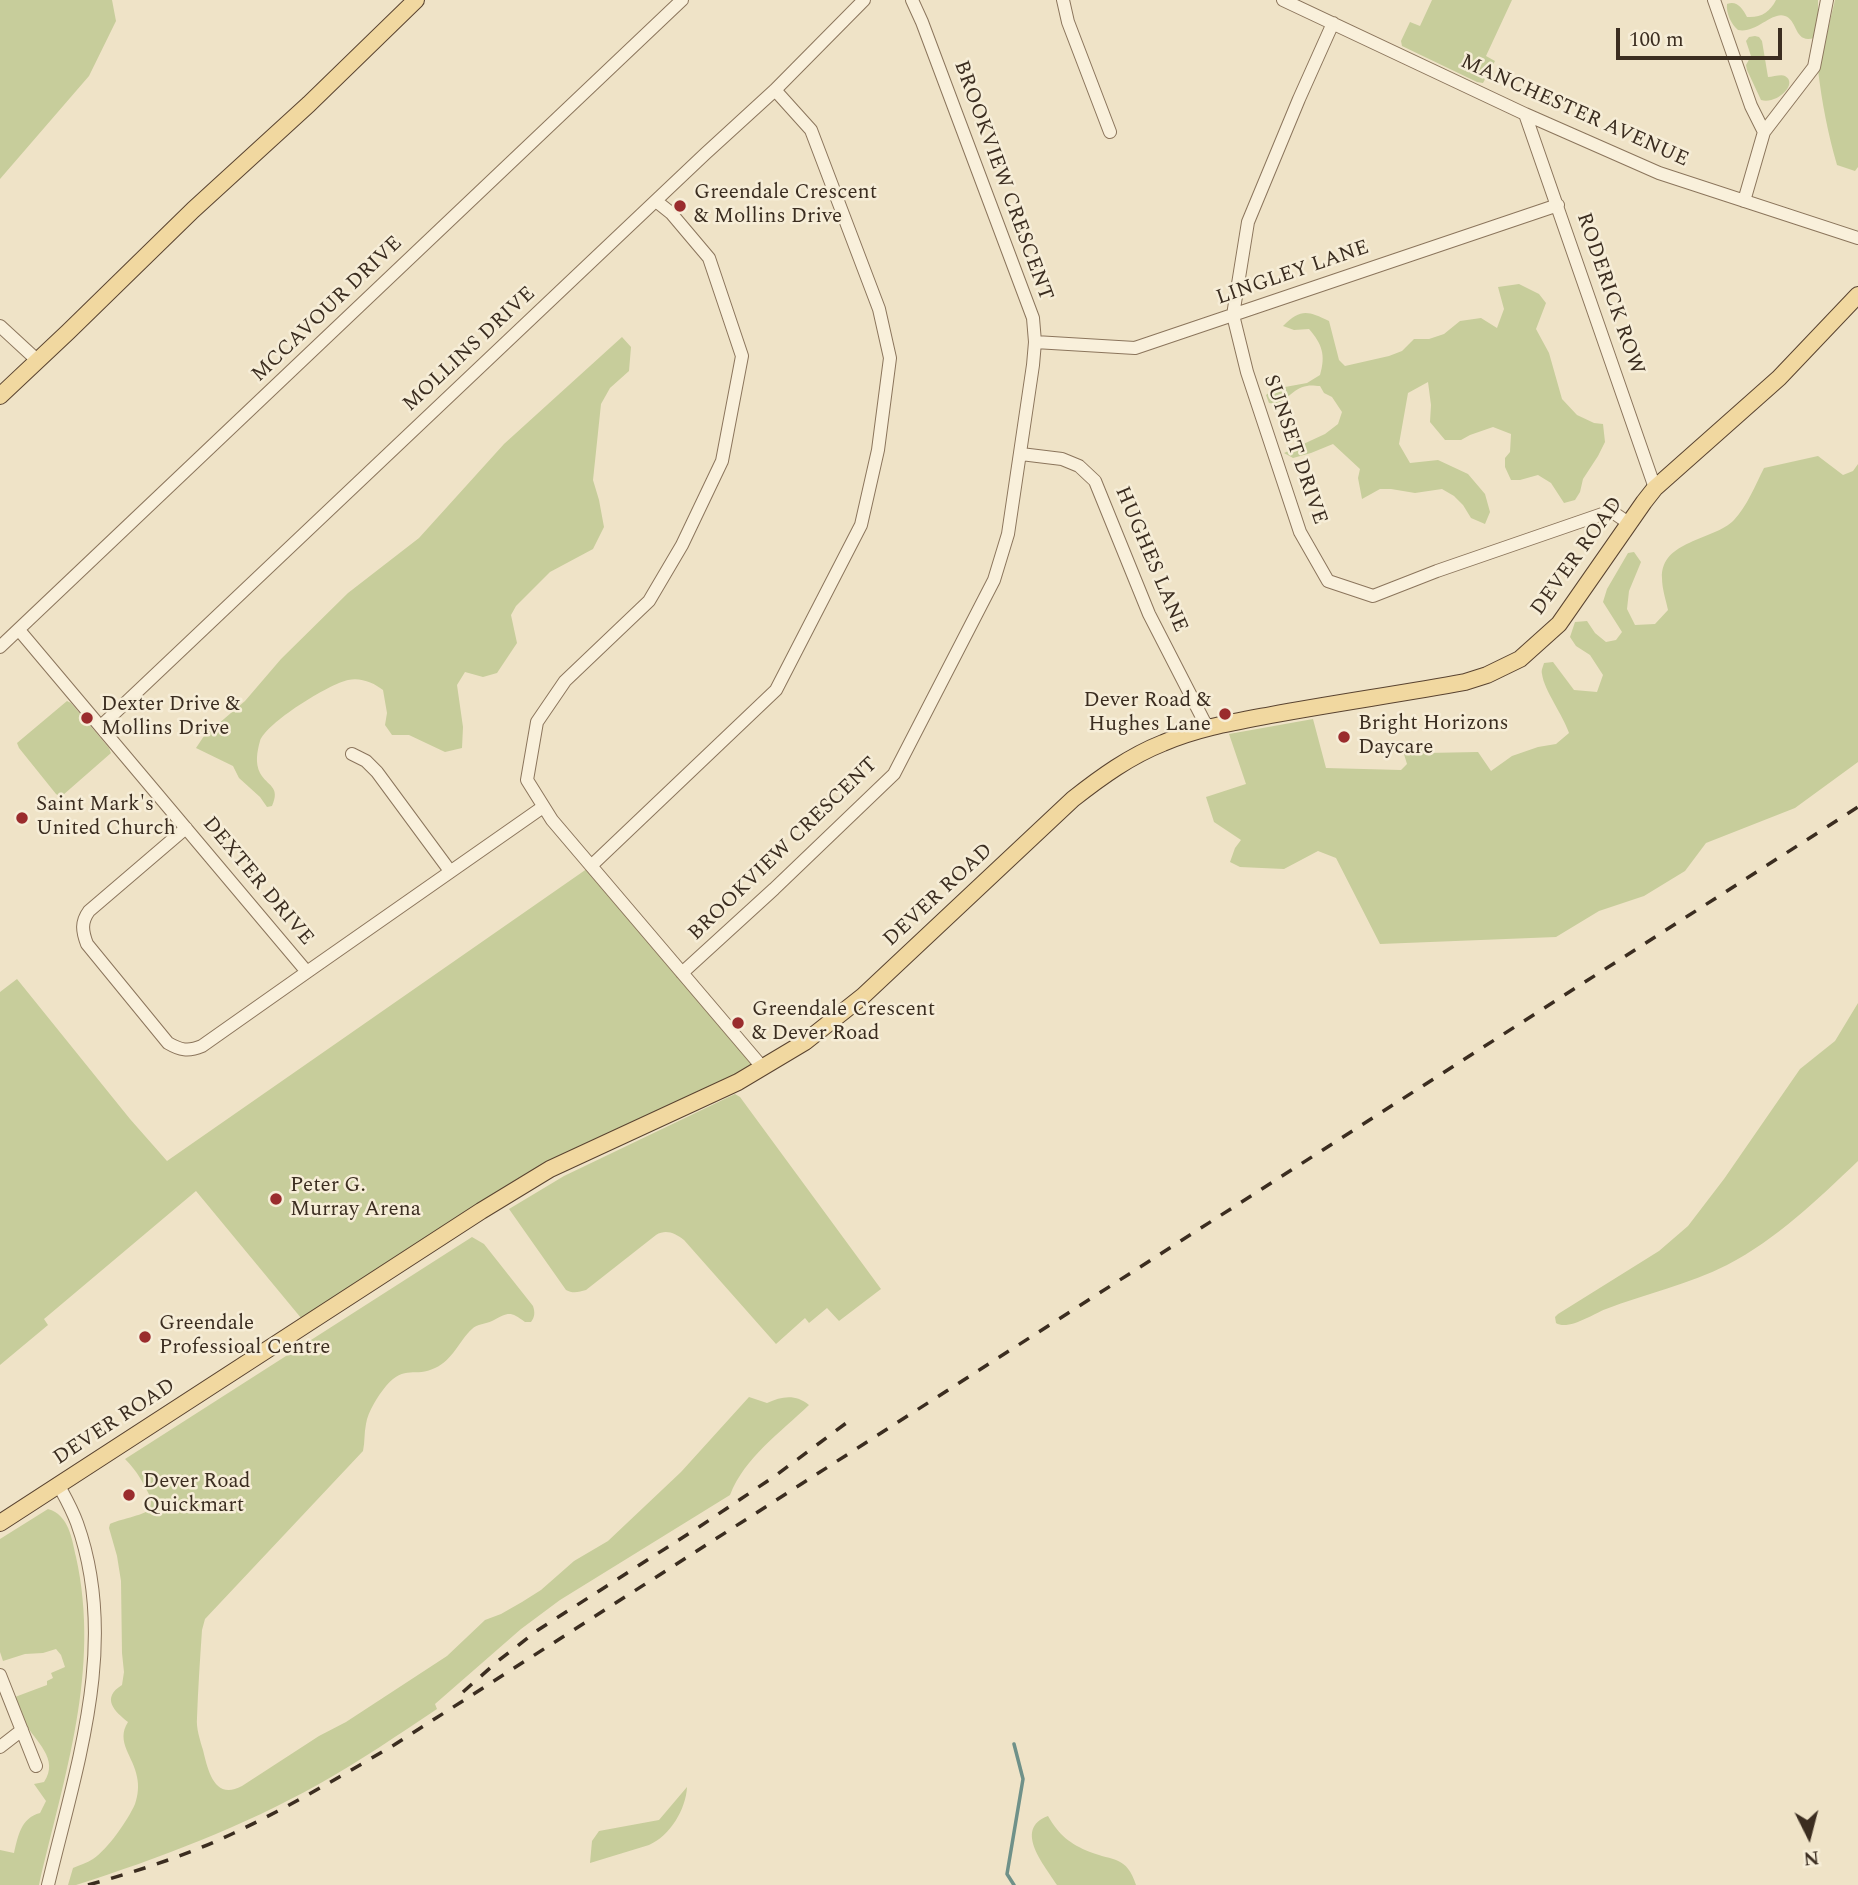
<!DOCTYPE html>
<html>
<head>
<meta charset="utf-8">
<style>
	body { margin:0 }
	#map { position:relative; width:1858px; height:1885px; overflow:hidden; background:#efe3c7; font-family:Spectral,serif }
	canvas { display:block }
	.north { position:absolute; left:1774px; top:1801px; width:70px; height:70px; -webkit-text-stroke:5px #f6edd7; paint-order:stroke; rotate:174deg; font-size:19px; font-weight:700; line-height:28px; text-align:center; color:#3b2d20 }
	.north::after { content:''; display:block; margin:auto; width:24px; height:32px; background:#3b2d20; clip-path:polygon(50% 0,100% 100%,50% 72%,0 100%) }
	.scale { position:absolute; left:1616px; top:28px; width:166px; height:32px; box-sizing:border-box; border:4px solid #3b2d20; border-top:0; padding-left:9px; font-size:21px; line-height:24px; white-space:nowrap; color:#3b2d20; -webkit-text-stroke:5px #f6edd7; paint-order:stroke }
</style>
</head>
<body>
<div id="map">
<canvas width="1858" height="1885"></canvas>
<div class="north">N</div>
<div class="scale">100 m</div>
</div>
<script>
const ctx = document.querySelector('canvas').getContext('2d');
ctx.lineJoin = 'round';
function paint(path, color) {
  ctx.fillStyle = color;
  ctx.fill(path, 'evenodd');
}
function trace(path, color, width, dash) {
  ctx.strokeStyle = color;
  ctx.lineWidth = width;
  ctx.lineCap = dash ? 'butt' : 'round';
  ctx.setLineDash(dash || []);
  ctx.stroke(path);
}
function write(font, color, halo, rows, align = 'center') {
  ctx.font = font + ' Spectral,serif';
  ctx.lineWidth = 5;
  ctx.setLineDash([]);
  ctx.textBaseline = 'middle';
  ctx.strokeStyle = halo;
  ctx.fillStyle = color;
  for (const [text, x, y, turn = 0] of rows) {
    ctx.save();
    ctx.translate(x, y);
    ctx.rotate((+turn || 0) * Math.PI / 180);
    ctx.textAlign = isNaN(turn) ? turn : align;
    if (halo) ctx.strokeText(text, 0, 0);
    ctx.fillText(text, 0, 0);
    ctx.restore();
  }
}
const green = new Path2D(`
	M0 0H112L116 21 89 76 0 179Z
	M1432 0H1512L1486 56 1495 61 1483 83 1477 82 1402 46 1401 41 1410 22 1420 26Z
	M1776 0H1818V22L1814 38C1794 44 1798 20 1785 16 1772 11 1756 34 1738 30 1731 24 1726 13 1727 4 1737 0 1743 9 1747 17 1761 18 1770 12 1776 0Z
	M1835 0H1858V167L1855 171 1837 165C1828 134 1822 103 1818 70Z
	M1755 36 1759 37 1762 41 1768 77C1773 77 1781 74 1785 76 1799 84 1776 105 1761 100L1747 70 1746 65 1751 56 1746 41 1749 37Z
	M1519 284 1539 294 1546 303 1536 329 1549 353 1562 399 1577 415 1594 423 1603 424 1605 442 1598 456 1583 479 1580 492 1575 500 1564 503 1551 483 1538 475 1520 480H1511L1505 467V458L1510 452 1511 434 1493 427 1470 435 1461 440H1445L1430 422 1431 405 1428 382 1408 393 1399 444 1410 463 1438 460 1468 474 1485 494 1490 512 1485 524 1471 518 1463 505 1454 496 1442 489 1415 493 1391 489H1380L1362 499 1358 478 1360 469 1333 444 1311 453 1293 458 1284 453 1325 434 1338 424 1342 412 1332 397 1324 393 1320 386C1316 386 1311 385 1307 386 1291 388 1286 406 1269 403L1266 395 1274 389 1307 383 1320 375C1326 355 1322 344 1309 329L1294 330 1283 326C1301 308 1308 311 1329 321L1339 360 1345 366 1389 356 1402 351 1414 339H1429L1444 334 1460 321 1481 318 1497 328 1504 309 1498 287Z
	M622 337 631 347 629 371 610 388 601 404 593 480 599 500 604 527 593 549 550 572 516 606 511 615 517 643 497 673 483 677 465 672 457 685 463 727 462 748 445 752 409 735H392L385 725 387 713 383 690C374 683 361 677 348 680 329 684 266 723 260 741 257 752 255 763 260 773 267 786 281 786 272 806L267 807 260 797 239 778 233 766 196 748 204 736 245 701 281 659 348 593 419 538 504 444Z
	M1818 456 1843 475 1853 471 1858 464V762L1795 808 1706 843 1685 871 1644 896 1599 911 1556 937 1380 944 1336 858 1318 851 1284 869 1240 867 1230 862 1235 848 1241 840 1214 822 1206 797 1246 784 1229 734 1313 719 1326 768 1401 770 1407 764 1403 751 1407 742 1413 741 1426 753 1478 752 1491 771 1512 756 1538 747 1556 744 1569 733C1563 715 1544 690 1542 674 1541 670 1543 667 1544 663L1553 662 1574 690 1597 692 1603 675 1590 655 1576 646 1570 637 1575 622 1587 621 1595 633 1606 642 1616 640 1622 632 1603 602 1607 589 1628 553 1634 552 1641 562 1629 591 1627 609 1635 625 1655 624 1668 610C1666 600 1662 589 1662 578 1661 540 1713 541 1734 520 1747 506 1755 486 1764 468Z
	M67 701 71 703 109 748 111 753 63 795 59 796 56 794 19 748 17 743Z
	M591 866 763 1068 613 1138 306 1324 196 1191 44 1319 48 1325 0 1365V992L17 979 130 1119 167 1161Z
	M1858 1003V1161C1818 1199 1777 1239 1727 1265 1690 1284 1645 1294 1606 1309 1593 1314 1568 1331 1556 1323L1555 1317 1558 1314 1659 1251 1688 1226 1724 1179 1800 1069 1835 1041Z
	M735 1094 740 1097 881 1289 839 1321 827 1308 809 1323 805 1318 776 1344 684 1240C675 1233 666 1229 656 1235L586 1290C579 1292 573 1294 566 1290L509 1209 564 1176Z
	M472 1237 484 1244 533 1306C535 1312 535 1317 531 1322H525C510 1311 509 1312 492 1321 486 1324 477 1324 472 1329 459 1341 453 1360 435 1368 415 1378 405 1364 386 1386 378 1396 368 1411 366 1424 364 1433 365 1442 363 1451L205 1619 202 1630C200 1659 198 1689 197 1718 196 1728 200 1740 203 1750 208 1770 214 1801 242 1786L319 1736 346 1722 447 1656 485 1620 501 1614 522 1602 541 1590 574 1561 608 1541 681 1472 749 1397 767 1403C782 1396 796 1394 809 1405 780 1433 745 1457 730 1495L560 1600 521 1629 435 1704 437 1709C398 1735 360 1761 319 1784 242 1827 160 1858 76 1885H68L73 1868C79 1865 87 1863 93 1859 108 1849 128 1820 135 1804 138 1795 139 1786 137 1777 134 1757 115 1742 128 1722 114 1711 101 1698 122 1685L124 1672 122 1653 121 1581 117 1556 109 1528 110 1524C117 1520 144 1515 149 1510 151 1507 151 1502 151 1498 143 1483 138 1472 125 1459Z
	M48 1509C69 1515 72 1539 76 1557 101 1670 64 1776 39 1885H0V1850L14 1853C18 1836 21 1818 40 1813L46 1801 34 1784 44 1782C60 1759 35 1741 25 1723 21 1715 18 1706 15 1697L47 1685V1681L53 1678 51 1673 65 1667 61 1655 56 1649 43 1653 25 1654 3 1661 0 1652V1539Z
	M687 1787C686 1809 670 1836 649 1845L590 1863 592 1841 599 1831 659 1820Z
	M1048 1816C1059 1835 1070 1844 1090 1852 1113 1861 1127 1856 1136 1885H1057C1046 1867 1012 1829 1048 1816Z`);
const stream = new Path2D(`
	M1014 1885 1007 1874 1023 1779 1014 1744`);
const minor = new Path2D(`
	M1063 0 1068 22 1110 132
	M1283 0 1525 114 1659 173 1858 238
	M1714 0 1751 106 1764 132 1744 201
	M1333 23 1299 99 1248 222 1233 315 1247 372 1300 532 1328 581 1373 596 1437 571 1611 511 1630 524
	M1525 114 1655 488
	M1764 132 1814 67 1827 0
	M656 201 671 213 709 258 742 356 722 461 682 545 649 601 565 681 537 722 527 780 552 820 763 1068
	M0 326 38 361
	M1035 342 1135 348 1558 205
	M1021 454 1062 459 1079 466 1095 481 1149 614 1207 727
	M19 630 307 972 543 807
	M0 647 682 0
	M101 726 705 154 775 90 864 0
	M352 754 366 761 377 772 450 871
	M186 828 89 911C81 922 82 931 87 944L168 1043C180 1050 188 1052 202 1046L307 972
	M591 866 776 690 861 525 878 450 890 358 879 309 811 130 775 90
	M682 973 774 889 894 774 994 580 1008 534 1033 365 1035 342 1033 318 922 22 912 0
	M0 1675 36 1766
	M0 1747 22 1730
	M48 1885C76 1767 120 1643 77 1523 72 1509 65 1497 58 1484`);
const major = new Path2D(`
	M0 396 68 332 193 210 309 104 416 0
	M0 1523 481 1211 550 1169 738 1082 805 1042 863 996 1073 799C1101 777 1130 756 1163 743 1198 728 1234 722 1271 715 1335 703 1400 694 1465 682L1487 675 1520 659 1559 624 1644 502 1655 488 1779 378 1858 295`);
const rail = new Path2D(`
	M463 1692 498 1661 538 1630 699 1527 775 1476 849 1421
	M88 1885C138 1871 188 1855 234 1833 289 1807 341 1776 394 1745L1858 807`);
const markers = [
	[680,206,7,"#9a2c2d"],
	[1225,714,7,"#9a2c2d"],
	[87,718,7,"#9a2c2d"],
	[1344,737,7,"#9a2c2d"],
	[22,818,7,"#9a2c2d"],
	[738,1023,7,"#9a2c2d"],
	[276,1199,7,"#9a2c2d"],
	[145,1337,7,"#9a2c2d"],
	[129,1495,7,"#9a2c2d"]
];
const streetNames = [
	["MANCHESTER AVENUE",1574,112,24],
	["BROOKVIEW CRESCENT",1002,181,70],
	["LINGLEY LANE",1293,274,-19],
	["RODERICK ROW",1609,294,71],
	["MCCAVOUR DRIVE",328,310,-44],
	["MOLLINS DRIVE",470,350,-43],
	["SUNSET DRIVE",1294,450,71],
	["DEVER ROAD",1578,557,-54],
	["HUGHES LANE",1150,560,67],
	["BROOKVIEW CRESCENT",784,850,-44],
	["DEXTER DRIVE",257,882,50],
	["DEVER ROAD",939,896,-43],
	["DEVER ROAD",115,1423,-33]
];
const poiNames = [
	["Greendale Crescent",694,194],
	["& Mollins Drive",694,218],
	["Dever Road &",1211,702,"right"],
	["Hughes Lane",1211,726,"right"],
	["Dexter Drive &",101,706],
	["Mollins Drive",101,730],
	["Bright Horizons",1358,725],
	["Daycare",1358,749],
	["Saint Mark's",36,806],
	["United Church",36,830],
	["Greendale Crescent",752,1011],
	["& Dever Road",752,1035],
	["Peter G.",290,1187],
	["Murray Arena",290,1211],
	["Greendale",159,1325],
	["Professioal Centre",159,1349],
	["Dever Road",143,1483],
	["Quickmart",143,1507]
];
paint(green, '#c7cd9b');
trace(stream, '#6f9189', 3.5);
trace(minor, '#8b755c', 14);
trace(major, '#594330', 18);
trace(minor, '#f9f0db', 12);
trace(major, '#f1d8a0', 16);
trace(rail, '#3b2d20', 3.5, [12, 12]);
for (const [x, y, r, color] of markers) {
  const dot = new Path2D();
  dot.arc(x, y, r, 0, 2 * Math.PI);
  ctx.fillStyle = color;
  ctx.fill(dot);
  trace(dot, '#f6edd7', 2.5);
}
write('21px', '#3b2d20', '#f6edd7', streetNames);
write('21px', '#3b2d20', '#f6edd7', poiNames, 'left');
</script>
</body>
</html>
